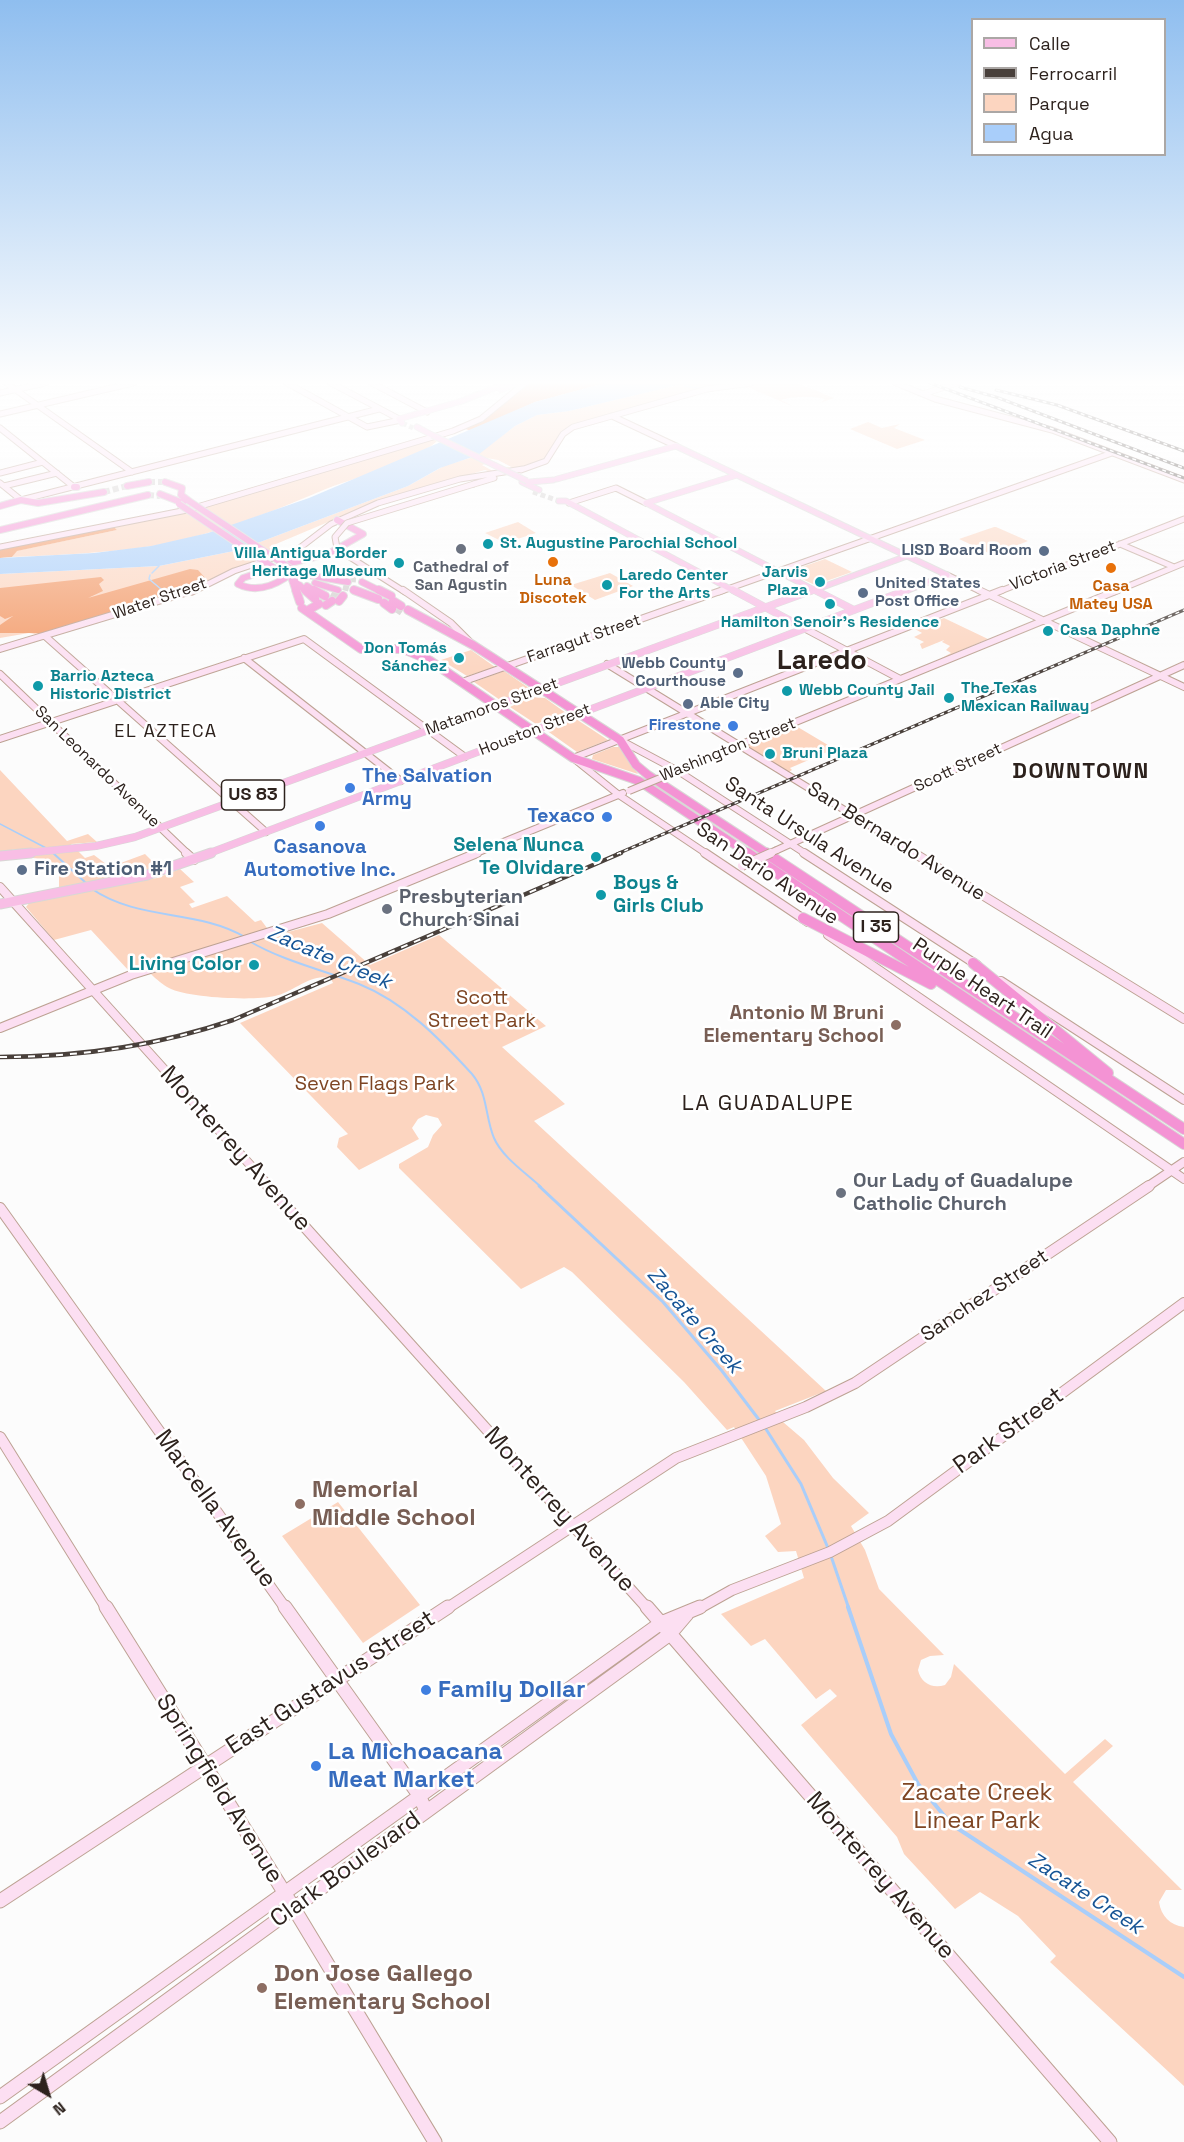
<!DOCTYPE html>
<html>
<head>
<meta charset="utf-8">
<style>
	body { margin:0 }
	#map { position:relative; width:1184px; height:2142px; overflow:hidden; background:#fcfcfc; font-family:"Space Grotesk",sans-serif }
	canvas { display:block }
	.legend { position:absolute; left:971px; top:18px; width:195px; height:138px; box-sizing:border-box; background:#fff; border:2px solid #aba7a5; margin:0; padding:8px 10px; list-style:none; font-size:18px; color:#2d221d }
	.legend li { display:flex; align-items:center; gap:12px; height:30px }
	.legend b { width:30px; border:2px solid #aba7a5 }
	.north { position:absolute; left:18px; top:2064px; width:60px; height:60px; -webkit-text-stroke:4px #fff; paint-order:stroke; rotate:142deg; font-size:16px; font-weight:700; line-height:24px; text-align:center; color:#2d221d }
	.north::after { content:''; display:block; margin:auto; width:21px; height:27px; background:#2d221d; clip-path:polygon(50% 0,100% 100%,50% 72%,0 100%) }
</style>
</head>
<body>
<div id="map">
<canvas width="1184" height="2142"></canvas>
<ul class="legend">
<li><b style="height:8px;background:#f8bee5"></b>Calle</li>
<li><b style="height:8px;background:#49403b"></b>Ferrocarril</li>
<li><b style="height:16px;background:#fcd5c0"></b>Parque</li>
<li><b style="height:16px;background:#a9cefa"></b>Agua</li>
</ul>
<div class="north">N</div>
</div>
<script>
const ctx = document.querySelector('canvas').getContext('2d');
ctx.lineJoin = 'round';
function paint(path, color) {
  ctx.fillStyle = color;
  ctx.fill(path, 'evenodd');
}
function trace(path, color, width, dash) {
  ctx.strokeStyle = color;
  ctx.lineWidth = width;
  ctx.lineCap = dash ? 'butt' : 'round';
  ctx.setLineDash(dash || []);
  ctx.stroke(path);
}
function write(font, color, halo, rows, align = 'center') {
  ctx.font = font + ' "Space Grotesk",sans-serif';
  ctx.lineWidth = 5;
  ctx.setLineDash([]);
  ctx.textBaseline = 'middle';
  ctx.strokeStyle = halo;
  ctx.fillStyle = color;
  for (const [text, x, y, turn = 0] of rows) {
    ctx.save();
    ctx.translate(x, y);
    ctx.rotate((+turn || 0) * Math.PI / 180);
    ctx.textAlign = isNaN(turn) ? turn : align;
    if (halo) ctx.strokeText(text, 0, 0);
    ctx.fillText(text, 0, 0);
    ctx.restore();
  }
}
const green = new Path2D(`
	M686 383H743L717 386 566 428C541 455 557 459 515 469L498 460 475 456 515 426 537 415 569 411Z
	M755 383H797L834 398 820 403 825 399C811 396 795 396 781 400L792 406 747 387Z
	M868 422 882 428 900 424 894 428 925 440 897 449 850 429Z
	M433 439 437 441C409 467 356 476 321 491 267 514 210 536 152 546 106 553 59 555 12 557L16 551 117 530 113 526 163 516Z
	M473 457 491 460 492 462 482 465 493 471 508 467 511 469 493 473 485 470 378 501 269 547 280 555 223 573 187 591 40 635 29 633 0 638V574L159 566 239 550 408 486 444 466Z
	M518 522 536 533 505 543 485 533Z
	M994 527H996L1028 541 993 555 959 539Z
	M825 559 852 572 815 585 787 572Z
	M610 573 633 586 595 600 571 585Z
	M944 618 988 639 938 660 951 653 946 650 950 646 942 642 944 640 922 649 920 644 924 642 914 637 922 633 915 629Z
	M471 650 495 667 467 676 441 660Z
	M504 671 529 688 530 689 500 700 474 682Z
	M531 697 545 698 566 713 536 724 510 707Z
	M571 719H576L608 740 577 752 546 730Z
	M796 726 838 751 832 750 790 768 792 770 789 772 747 746Z
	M613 747H619L638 774 592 759 593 755Z
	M0 770 67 841 88 834 97 842 71 844 85 858 94 855 110 867 145 854 159 868 123 884 157 878 180 869 194 882 180 887 195 902 189 904 192 908 227 896 255 922 261 920 273 936 322 923 370 965 439 935 546 1026 502 1047 565 1104 534 1121 826 1391 775 1411 783 1422 804 1440 833 1478 869 1513 851 1526 865 1550 879 1589 944 1655 930 1656 921 1660 918 1670C921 1683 932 1689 945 1685L951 1677 954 1664 1065 1774 1105 1739 1113 1746 1073 1782 1182 1890H1166L1159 1902C1161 1916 1170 1925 1184 1927V2086L1050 1962 1056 1956 1018 1916 980 1892 955 1909 904 1854 897 1837 801 1725 837 1696 830 1689 816 1699 765 1639 751 1646 721 1614 804 1578 796 1551 778 1552 765 1536 781 1524 766 1476 734 1427 727 1430 684 1382 572 1272 564 1267 521 1289 399 1168V1164L428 1147 433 1135 442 1125 438 1118 426 1115 418 1119 412 1128 419 1139 359 1170 337 1147 339 1138 348 1134 240 1023 333 983 331 979C314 971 292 993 275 996 254 1001 188 998 169 988 163 985 156 979 151 974L229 949 225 942 129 971 91 930 54 940 26 907 30 902 59 894V868C47 856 28 862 17 849L0 852Z
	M338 1502 420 1605 363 1643 282 1536Z`);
const forest = new Path2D(`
	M527 383H605L535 402 471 431 463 428Z
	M113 526 117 530 17 551 12 557 0 558V549Z
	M190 569 198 570 208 581 187 591 40 635 37 633H0V625L13 616 5 619 0 616V588L101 577 104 580 99 584 103 591 88 598Z`);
const water = new Path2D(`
	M605 383H686L569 411 537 415 515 426 478 455 440 468 408 486 239 550 159 566 0 574V558L94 553 151 546 208 533 309 498 535 402Z`);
const streamFar3 = new Path2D(`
	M684 386 699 388
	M152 573 159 566
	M150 575 149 579 168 595
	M0 824 48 849
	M52 852 55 854`);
const streamFar2 = new Path2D(`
	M53 853 86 883
	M92 889C139 921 197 909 245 937
	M249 941C283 961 323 970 359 984 404 1002 440 1039 472 1074 488 1093 485 1117 494 1138 502 1157 526 1173 541 1187`);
const streamFar1 = new Path2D(`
	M539 1186 663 1302 722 1371 760 1421
	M764 1426 801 1484 828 1548
	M831 1556 849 1609`);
const stream = new Path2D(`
	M848 1607 891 1734 918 1784 951 1824 1184 1977`);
const primaryTunnel = new Path2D(`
	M402 423 413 428
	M533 492 559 501`);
const highwayTunnelFar1 = new Path2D(`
	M149 482H165
	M104 492 127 486
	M148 495 160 496
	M350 579 363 580
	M343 587 354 590`);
const highwayTunnel = new Path2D(`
	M331 594 339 598
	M396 608 402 612`);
const secondaryFar4 = new Path2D(`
	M6 383 132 472
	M287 383 367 427 401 420
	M331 383 401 420
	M372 383 427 412
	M896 383 935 399 1052 430 1184 480
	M0 393 45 383
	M923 394 957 383
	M0 414 133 383
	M612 416 676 446
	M0 428 74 487
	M521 470 546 461 563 434 573 427 707 389 751 383
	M0 473 43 462
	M0 483 21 500 379 409
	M474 484 494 478
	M4 486 57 473
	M569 503 616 488 646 503
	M1120 544 1174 567
	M0 547 187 510 453 431 481 419 525 383
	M345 554 405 592
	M947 575 982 592
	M192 592 234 571 297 550 331 524 378 503 460 479 523 469
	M719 592 1112 453
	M998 592 1184 519
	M1114 592 1184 563`);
const secondaryFar3 = new Path2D(`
	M403 590 451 623 473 645
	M979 590 1184 687
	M804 628 900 679
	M45 636 266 832
	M0 649 195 590
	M244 658 401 781
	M607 664 916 854
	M0 674 188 854
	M462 682 723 590
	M0 739 304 639 465 757
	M620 740 678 771 806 854
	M676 771 1118 590
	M777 850 1184 665
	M474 854 623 793
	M707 854 619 795 573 758 1002 590`);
const secondaryFar2 = new Path2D(`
	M186 853 194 860
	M705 853 808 922
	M804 853 977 965
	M914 853 1184 1019
	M0 887 270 1187
	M828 935 1184 1179
	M1001 981 1184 1100
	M0 1028 131 975 328 914 477 853
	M1147 1187 1184 1162`);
const secondaryFar1 = new Path2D(`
	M268 1186 648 1609
	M0 1208 286 1609
	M0 1437 107 1609
	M446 1609 676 1458 806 1407 855 1383 1149 1186
	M698 1609 732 1590 830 1552 888 1521 1184 1303`);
const secondary = new Path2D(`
	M106 1607 284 1892 435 2142
	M285 1607 419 1795 426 1811
	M647 1607 1110 2142
	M0 1901 448 1607
	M0 2097 661 1623 700 1607
	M0 2122 670 1634 687 1614`);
const primaryFar2 = new Path2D(`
	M501 390 516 383
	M402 423 399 419 462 401 507 383
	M417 427 432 435
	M557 479 676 446 947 575
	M522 482 539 490
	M530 482 553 480
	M559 501H566L736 592
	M646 503 818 592
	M646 503 737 475
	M809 592 907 556
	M903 592 947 575`);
const primaryFar1 = new Path2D(`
	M733 590 804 628
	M815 590 854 610
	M16 854 96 846 135 837 813 590
	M207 854 907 590`);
const primary = new Path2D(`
	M0 856 31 853
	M0 904 147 875 211 853`);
const highwayFar2 = new Path2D(`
	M165 482 182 488 181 495 189 501
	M127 486 149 482
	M74 487H77
	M160 494 183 503
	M0 506 21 500 38 503 104 492
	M0 530 148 495
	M328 554 363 534 337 520
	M290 563 323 555
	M272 568 243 578 238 584C254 592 271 587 285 578L280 572
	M291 569 303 574 348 582
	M284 571 307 592
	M292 580 296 592
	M362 582 382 592
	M315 583 338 590
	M307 586 317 592
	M354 590 358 592`);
const highwayFar1 = new Path2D(`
	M296 590 300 602
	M305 590 315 599
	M314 590 325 596
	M354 590 378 599
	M379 590 391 596
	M339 601 343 596
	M393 601 401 606
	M384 603 392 609
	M326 605 332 601
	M302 608 361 649H403L429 660 573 758 639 781 749 854
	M310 609 319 604
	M408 610 473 645 620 740 636 765 648 775 768 854`);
const highway = new Path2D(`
	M747 853 1184 1144
	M766 853 1184 1129
	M803 918 931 984
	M973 963 1108 1073`);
const railFar1 = new Path2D(`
	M930 383 1184 478
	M960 387 996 397 1184 468
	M996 390 1057 405 1184 451
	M617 854 1184 610`);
const rail = new Path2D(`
	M0 1057C81 1057 157 1046 233 1020L621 853`);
const secondaryBridgeFar2 = new Path2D(`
	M345 554 337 548 335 537 347 523 474 484`);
const secondaryBridgeFar1 = new Path2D(`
	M629 791 670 774
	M768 854 777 850`);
const secondaryBridge = new Path2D(`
	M742 866 771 853`);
const primaryBridge = new Path2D(`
	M432 435 527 481`);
const highwayBridge = new Path2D(`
	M189 501 291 569
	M179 504 280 572`);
const markers = [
	[488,544,6,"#0f9aa8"],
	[461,549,6,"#6b7280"],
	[1044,551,6,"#5c6f8a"],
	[553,562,6,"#e8710a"],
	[399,563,6,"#0f9aa8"],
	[1111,568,6,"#e8710a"],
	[820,582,6,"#0f9aa8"],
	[607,585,6,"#0f9aa8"],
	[863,593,6,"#5c6f8a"],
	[830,604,6,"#0f9aa8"],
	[1048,631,6,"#0f9aa8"],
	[459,658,6,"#0f9aa8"],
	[738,673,6,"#5c6f8a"],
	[38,686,6,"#0f9aa8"],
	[787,691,6,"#0f9aa8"],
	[949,698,6,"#0f9aa8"],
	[688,704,6,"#5c6f8a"],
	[733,726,6,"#3f7fe0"],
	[770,754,6,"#0f9aa8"],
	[350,788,6,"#3f7fe0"],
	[607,817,6,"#3f7fe0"],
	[320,826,6,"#3f7fe0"],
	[596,857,6,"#0f9aa8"],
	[22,870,6,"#5c6f8a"],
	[601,895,6,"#0f9aa8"],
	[387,909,6,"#6b7280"],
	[254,965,6,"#0f9aa8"],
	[896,1025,6,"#8d6e63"],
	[841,1193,6,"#6b7280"],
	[300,1504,6,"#8d6e63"],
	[426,1690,6,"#3f7fe0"],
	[316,1766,6,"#3f7fe0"],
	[262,1988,6,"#8d6e63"]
];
const farCulturenames = [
	["St. Augustine Parochial School",500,544],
	["Villa Antigua Border",387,554,"right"],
	["Heritage Museum",387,572,"right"],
	["Jarvis",808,573,"right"],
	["Plaza",808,591,"right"],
	["Laredo Center",619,576],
	["For the Arts",619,594],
	["Hamilton Senoir's Residence",830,623,"center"],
	["Casa Daphne",1060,631],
	["Don Tomás",447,649,"right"],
	["Sánchez",447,667,"right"],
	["Barrio Azteca",50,677],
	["Historic District",50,695],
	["The Texas",961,689],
	["Mexican Railway",961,707],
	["Webb County Jail",799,691],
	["Bruni Plaza",782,754]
];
const farServicenames = [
	["LISD Board Room",1032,551],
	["United States",875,584,"left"],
	["Post Office",875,602,"left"],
	["Webb County",726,664],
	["Courthouse",726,682],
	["Able City",700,704,"left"]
];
const farStreetnames = [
	["Victoria Street",1063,566,-21],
	["Water Street",160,599,-19],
	["Farragut Street",584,639,-19],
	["Matamoros Street",492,707,-20],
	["Houston Street",535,730,-21],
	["Washington Street",728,750,-22],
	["San Leonardo Avenue",97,767,44],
	["Scott Street",958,768,-25]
];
const farWorshipnames = [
	["Cathedral of",461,568],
	["San Agustin",461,586]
];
const farFoodnames = [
	["Luna",553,581],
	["Discotek",553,599],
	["Casa",1111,587],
	["Matey USA",1111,605]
];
const farShopnames = [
	["Firestone",721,726]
];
const farQuarternames = [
	["EL AZTECA",166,732]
];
const shields = [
	[253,795,63],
	[876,927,45]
];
const shieldNames = [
	["US 83",253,795],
	["I 35",876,927]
];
const shopNames = [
	["The Salvation",362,777],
	["Army",362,800],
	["Texaco",595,817,"right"],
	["Casanova",320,848,"center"],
	["Automotive Inc.",320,871,"center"]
];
const streetNames = [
	["Santa Ursula Avenue",809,836,33],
	["San Bernardo Avenue",896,842,32],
	["San Dario Avenue",767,874,34],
	["Purple Heart Trail",982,989,34],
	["Sanchez Street",985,1296,-34]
];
const cultureNames = [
	["Selena Nunca",584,846],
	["Te Olvidare",584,869],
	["Boys &",613,884,"left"],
	["Girls Club",613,907,"left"],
	["Living Color",242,965]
];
const serviceNames = [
	["Fire Station #1",34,870]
];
const worshipNames = [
	["Presbyterian",399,898],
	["Church Sinai",399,921],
	["Our Lady of Guadalupe",853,1182],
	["Catholic Church",853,1205]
];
const parkNames = [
	["Scott",482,999],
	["Street Park",482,1022],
	["Seven Flags Park",375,1085]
];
const educationNames = [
	["Antonio M Bruni",884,1014],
	["Elementary School",884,1037]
];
const waterNames = [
	["Zacate Creek",329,958,23],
	["Zacate Creek",694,1321,49],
	["Zacate Creek",1085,1894,33]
];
const farDistrictnames = [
	["DOWNTOWN",1081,772]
];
const quarterNames = [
	["LA GUADALUPE",768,1104]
];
const nearStreetnames = [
	["Monterrey Avenue",235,1149,48],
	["Park Street",1009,1431,-36],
	["Marcella Avenue",215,1509,54],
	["Monterrey Avenue",559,1510,48],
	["East Gustavus Street",331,1683,-33],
	["Springfield Avenue",219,1789,58],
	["Clark Boulevard",346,1870,-36],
	["Monterrey Avenue",880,1876,49]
];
const nearEducationnames = [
	["Memorial",312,1490],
	["Middle School",312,1518],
	["Don Jose Gallego",274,1974],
	["Elementary School",274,2002]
];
const nearShopnames = [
	["Family Dollar",438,1690],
	["La Michoacana",328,1752],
	["Meat Market",328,1780]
];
const nearParknames = [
	["Zacate Creek",977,1793],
	["Linear Park",977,1821]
];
const farTownnames = [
	["Laredo",822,662]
];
paint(green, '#fcd5c0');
paint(forest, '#f39c6b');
paint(water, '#a9cefa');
trace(streamFar3, '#a9cefa', 1.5);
trace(streamFar2, '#a9cefa', 2);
trace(streamFar1, '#a9cefa', 3);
trace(stream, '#a9cefa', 4);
trace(primaryTunnel, '#d3d0cf', 5, [5, 3]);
trace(highwayTunnelFar1, '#d3d0cf', 6, [6, 3]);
trace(highwayTunnel, '#d3d0cf', 8, [8, 4]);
trace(secondaryFar4, '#bda293', 7);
trace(secondaryFar3, '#bda293', 8);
trace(secondaryFar2, '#bda293', 10);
trace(secondaryFar1, '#bda293', 12);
trace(secondary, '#bda293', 15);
trace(primaryFar2, '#d9d7d6', 7);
trace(primaryFar1, '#d9d7d6', 8);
trace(primary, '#d9d7d6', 11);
trace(highwayFar2, '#d9d7d6', 8);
trace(highwayFar1, '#d9d7d6', 10);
trace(highway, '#d9d7d6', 12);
trace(secondaryFar4, '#fcdff2', 5);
trace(secondaryFar3, '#fcdff2', 6);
trace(secondaryFar2, '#fcdff2', 8);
trace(secondaryFar1, '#fcdff2', 10);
trace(secondary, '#fcdff2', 13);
trace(primaryFar2, '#f8bee5', 5);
trace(primaryFar1, '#f8bee5', 7);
trace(primary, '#f8bee5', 9);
trace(highwayFar2, '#f493d4', 6);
trace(highwayFar1, '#f493d4', 8);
trace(highway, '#f493d4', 10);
trace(railFar1, '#49403b', 3);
trace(rail, '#49403b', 4.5);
trace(railFar1, '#fff', 1.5, [4]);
trace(rail, '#fff', 2, [7]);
trace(secondaryBridgeFar2, '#bda293', 7, []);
trace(secondaryBridgeFar1, '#bda293', 8, []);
trace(secondaryBridge, '#bda293', 10, []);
trace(primaryBridge, '#d9d7d6', 7, []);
trace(highwayBridge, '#d9d7d6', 8, []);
trace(secondaryBridgeFar2, '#fcdff2', 5);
trace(secondaryBridgeFar1, '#fcdff2', 6);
trace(secondaryBridge, '#fcdff2', 8);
trace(primaryBridge, '#f8bee5', 5);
trace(highwayBridge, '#f493d4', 6);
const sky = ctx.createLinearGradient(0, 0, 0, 683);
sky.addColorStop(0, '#8fbeef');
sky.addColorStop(0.56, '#fefefe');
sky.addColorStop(1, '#fefefe00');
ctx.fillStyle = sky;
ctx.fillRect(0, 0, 1184, 683);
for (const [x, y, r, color] of markers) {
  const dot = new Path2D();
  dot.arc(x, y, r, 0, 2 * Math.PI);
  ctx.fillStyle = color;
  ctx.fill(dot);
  trace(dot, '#fff', 2);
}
write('bold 16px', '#0d838f', '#fff', farCulturenames, 'left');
write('bold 16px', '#4e5e75', '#fff', farServicenames, 'right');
write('16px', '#2d221d', '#fff', farStreetnames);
write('bold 16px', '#5b616d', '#fff', farWorshipnames);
write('bold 16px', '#c56008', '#fff', farFoodnames);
write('bold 16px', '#366cbe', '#fff', farShopnames, 'right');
ctx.letterSpacing = '1.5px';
write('18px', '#2d221d', '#fff', farQuarternames);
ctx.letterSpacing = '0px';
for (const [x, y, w] of shields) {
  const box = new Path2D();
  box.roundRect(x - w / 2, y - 15, w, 30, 4.5);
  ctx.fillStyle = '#fff';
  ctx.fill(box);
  trace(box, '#2d221d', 1.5);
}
write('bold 18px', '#2d221d', null, shieldNames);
write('bold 20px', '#366cbe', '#fff', shopNames, 'left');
write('20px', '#2d221d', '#fff', streetNames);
write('bold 20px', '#0d838f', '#fff', cultureNames, 'right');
write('bold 20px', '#4e5e75', '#fff', serviceNames, 'left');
write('bold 20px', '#5b616d', '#fff', worshipNames, 'left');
write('20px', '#7e4523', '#fff', parkNames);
write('bold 20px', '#785e54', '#fff', educationNames, 'right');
write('italic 21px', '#165495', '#fff', waterNames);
ctx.letterSpacing = '1.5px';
write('bold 22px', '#2d221d', '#fff', farDistrictnames);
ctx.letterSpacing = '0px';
ctx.letterSpacing = '1.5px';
write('22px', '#2d221d', '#fff', quarterNames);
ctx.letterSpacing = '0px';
write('24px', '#2d221d', '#fff', nearStreetnames);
write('bold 24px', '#785e54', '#fff', nearEducationnames, 'left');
write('bold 24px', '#366cbe', '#fff', nearShopnames, 'left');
write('24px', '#7e4523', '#fff', nearParknames);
write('bold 27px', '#2d221d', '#fff', farTownnames);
</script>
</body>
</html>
